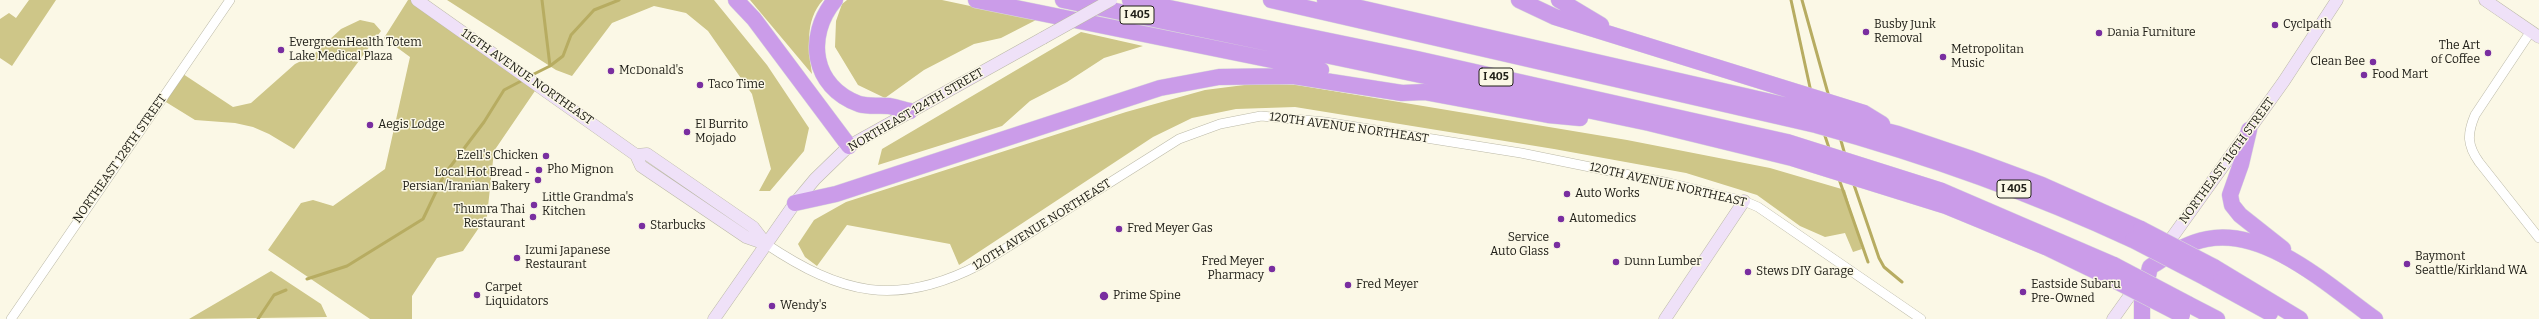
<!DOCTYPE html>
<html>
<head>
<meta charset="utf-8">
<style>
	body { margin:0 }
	canvas { display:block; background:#fbf8e6 }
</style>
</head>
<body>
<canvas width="2539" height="319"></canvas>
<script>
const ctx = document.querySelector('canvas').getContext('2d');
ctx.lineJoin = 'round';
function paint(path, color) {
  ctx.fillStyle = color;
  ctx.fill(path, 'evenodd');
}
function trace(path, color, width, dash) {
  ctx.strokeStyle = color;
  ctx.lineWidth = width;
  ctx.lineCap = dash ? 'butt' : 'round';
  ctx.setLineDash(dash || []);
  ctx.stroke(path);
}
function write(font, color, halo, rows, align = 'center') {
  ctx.font = font + ' Bitter,serif';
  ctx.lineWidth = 3;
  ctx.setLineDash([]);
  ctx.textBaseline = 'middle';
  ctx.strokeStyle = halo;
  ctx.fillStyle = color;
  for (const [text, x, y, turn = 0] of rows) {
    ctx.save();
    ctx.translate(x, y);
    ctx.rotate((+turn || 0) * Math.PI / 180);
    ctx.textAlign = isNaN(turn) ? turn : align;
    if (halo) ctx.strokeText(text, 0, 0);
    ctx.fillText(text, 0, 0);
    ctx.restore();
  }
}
const green = new Path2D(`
	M29 0H56L12 66 0 58V19L9 13 16 18Z
	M408 0H417L539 85 494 151 487 216 463 251 437 258 412 296V319H370L268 250 301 203 313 200 333 206 385 169 410 57 384 38Z
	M447 0H714L767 65 809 128 804 151 770 191H759L771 169 752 94 708 31 686 13 654 6 612 23 572 76 556 70Z
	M750 0H823C804 21 809 49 812 74Z
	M847 0H942L1036 20 1001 38 974 44 924 70 885 98 858 85 835 47 836 21 842 4Z
	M360 20 374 23 381 31 294 149 269 134 253 127 235 123 195 120 161 99 180 72 233 107 251 103 295 64 313 55 341 29Z
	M1081 32 1143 46 1104 58 1067 82 1030 101 1002 126 878 165 882 149Z
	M1260 83 1297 85 1627 140 1770 168 1845 190 1862 249 1853 252 1845 233 1825 237 1800 226 1757 195 1686 173 1554 149 1295 107 1236 109 1192 118 1153 137 959 265 950 244 847 225 817 266 805 257 798 244 814 220 846 202 1126 112 1205 90Z
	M271 271 321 304 327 317 189 319Z`);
const stream = new Path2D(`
	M542 0 550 66
	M1791 0 1811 92
	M1802 0 1829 97
	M530 76 550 66 563 56 571 35 594 10 619 0
	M1824 133 1830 151
	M1840 137 1845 155
	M1839 179 1868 262
	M1853 182 1879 258 1884 267 1902 282
	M307 279 347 266 423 219 444 175 484 122 504 90 523 80
	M258 319 274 295 286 290`);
const street = new Path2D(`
	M2531 31 2475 115C2467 134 2467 145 2479 162L2539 238
	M766 244C841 294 896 308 979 265L1179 139 1220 124 1261 116 1325 122 1521 153 1669 183 1744 201 1758 207 1921 319
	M11 319 230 0`);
const secondary = new Path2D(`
	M417 0 636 155 641 166 746 237 766 244
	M2485 0 2539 37
	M636 155 647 154 753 227 766 244
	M2163 250 2284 81 2337 0
	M714 319 795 203 815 179 849 146 1043 38
	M1665 319 1744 201
	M2113 319 2138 284`);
const highway = new Path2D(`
	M736 0 754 19 849 146
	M835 0C805 36 812 87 859 104 869 107 879 105 889 106 896 107 903 110 910 111
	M976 0 1321 70
	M1063 0 1649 123 1792 158 1946 206 2048 248 2108 277
	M1130 0 1417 59 1787 142 1942 191 2114 265
	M1271 0 1816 125C1925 155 2030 192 2133 240
	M1325 0 1784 105 1898 134 1969 158 2042 185 2141 229
	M1519 0 1555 17 1864 113 1882 124
	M1559 0 1601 25
	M2249 130 2241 164 2230 195 2232 205 2240 215 2283 249
	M795 203 836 194 1160 88 1219 77 1293 76 1402 93 1424 92 1548 115 1580 118
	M2214 267 2300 319
	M2206 278 2270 313
	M2188 304 2217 319
	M2142 319V302L2150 267C2168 256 2185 243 2207 239 2266 227 2330 287 2375 319`);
const secondaryBridge = new Path2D(`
	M1043 38 1111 0`);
const highwayBridge = new Path2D(`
	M2141 229 2214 267
	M2133 240 2206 278
	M2114 265 2188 304
	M2108 277 2182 315`);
const markers = [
	[2275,25,4,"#792ea0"],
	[1866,32,4,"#792ea0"],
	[2099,33,4,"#792ea0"],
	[281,50,4,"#792ea0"],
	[2488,53,4,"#792ea0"],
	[1943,57,4,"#792ea0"],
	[2373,62,4,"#792ea0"],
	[611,71,4,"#792ea0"],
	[2364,75,4,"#792ea0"],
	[700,85,4,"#792ea0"],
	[370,125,4,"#792ea0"],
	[687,132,4,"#792ea0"],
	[546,156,4,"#792ea0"],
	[539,170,4,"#792ea0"],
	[538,180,4,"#792ea0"],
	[1567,194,4,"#792ea0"],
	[534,205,4,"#792ea0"],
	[533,217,4,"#792ea0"],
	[1561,219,4,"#792ea0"],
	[642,226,4,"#792ea0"],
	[1119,229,4,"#792ea0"],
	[1557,245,4,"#792ea0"],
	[517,258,4,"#792ea0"],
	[1616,262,4,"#792ea0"],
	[2407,264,4,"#792ea0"],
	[1272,269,4,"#792ea0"],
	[1748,272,4,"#792ea0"],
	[1348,285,4,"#792ea0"],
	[2023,292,4,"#792ea0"],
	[477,295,4,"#792ea0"],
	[1104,296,5,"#792ea0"],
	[772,306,4,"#792ea0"]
];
const shields = [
	[1137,15,34],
	[1496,77,34],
	[2014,189,34]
];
const shieldNames = [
	["I 405",1137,15],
	["I 405",1496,77],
	["I 405",2014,189]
];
const poiNames = [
	["Busby Junk",1874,25],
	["Removal",1874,39],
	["Cyclpath",2283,25],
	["Dania Furniture",2107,33],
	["EvergreenHealth Totem",289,43],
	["Lake Medical Plaza",289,57],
	["The Art",2480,46,"right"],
	["of Coffee",2480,60,"right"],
	["Metropolitan",1951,50],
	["Music",1951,64],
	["Clean Bee",2365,62,"right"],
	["McDonald's",619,71],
	["Food Mart",2372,75],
	["Taco Time",708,85],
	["Aegis Lodge",378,125],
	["El Burrito",695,125],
	["Mojado",695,139],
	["Ezell's Chicken",538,156,"right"],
	["Pho Mignon",547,170],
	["Local Hot Bread -",530,173,"right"],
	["Persian/Iranian Bakery",530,187,"right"],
	["Auto Works",1575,194],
	["Little Grandma's",542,198],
	["Kitchen",542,212],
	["Thumra Thai",525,210,"right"],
	["Restaurant",525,224,"right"],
	["Automedics",1569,219],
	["Starbucks",650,226],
	["Fred Meyer Gas",1127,229],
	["Service",1549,238,"right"],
	["Auto Glass",1549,252,"right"],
	["Izumi Japanese",525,251],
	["Restaurant",525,265],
	["Baymont",2415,257],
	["Seattle/Kirkland WA",2415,271],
	["Fred Meyer",1264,262,"right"],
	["Pharmacy",1264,276,"right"],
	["Dunn Lumber",1624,262],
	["Stews DIY Garage",1756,272],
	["Fred Meyer",1356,285],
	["Eastside Subaru",2031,285],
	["Pre-Owned",2031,299],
	["Carpet",485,288],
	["Liquidators",485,302],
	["Prime Spine",1113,296],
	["Wendy's",780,306]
];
const streetNames = [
	["116TH AVENUE NORTHEAST",527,77,35],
	["NORTHEAST 124TH STREET",916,110,-30],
	["120TH AVENUE NORTHEAST",1349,128,8],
	["NORTHEAST 128TH STREET",120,159,-55],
	["NORTHEAST 116TH STREET",2227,161,-54],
	["120TH AVENUE NORTHEAST",1668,185,13],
	["120TH AVENUE NORTHEAST",1042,225,-32]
];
paint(green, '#cec688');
trace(stream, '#b7ac61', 3);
trace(street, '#bbb9a7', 10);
trace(secondary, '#bbb9a7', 13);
trace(highway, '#dbdbda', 17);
trace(street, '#fff', 9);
trace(secondary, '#efe1f8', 12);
trace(highway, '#cb9ce9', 16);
trace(secondaryBridge, '#bbb9a7', 13, []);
trace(highwayBridge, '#dbdbda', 17, []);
trace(secondaryBridge, '#efe1f8', 12);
trace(highwayBridge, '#cb9ce9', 16);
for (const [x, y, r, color] of markers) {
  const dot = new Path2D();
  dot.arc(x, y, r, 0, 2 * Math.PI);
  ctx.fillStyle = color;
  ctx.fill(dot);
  trace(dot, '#fbf8e6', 1.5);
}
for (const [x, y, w] of shields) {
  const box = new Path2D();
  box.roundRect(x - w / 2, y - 9, w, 18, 3);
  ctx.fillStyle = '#fbf8e6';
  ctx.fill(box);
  trace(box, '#212019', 1);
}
write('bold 11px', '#212019', null, shieldNames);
write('12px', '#212019', '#fbf8e6', poiNames, 'left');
write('12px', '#212019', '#fbf8e6', streetNames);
</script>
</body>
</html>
